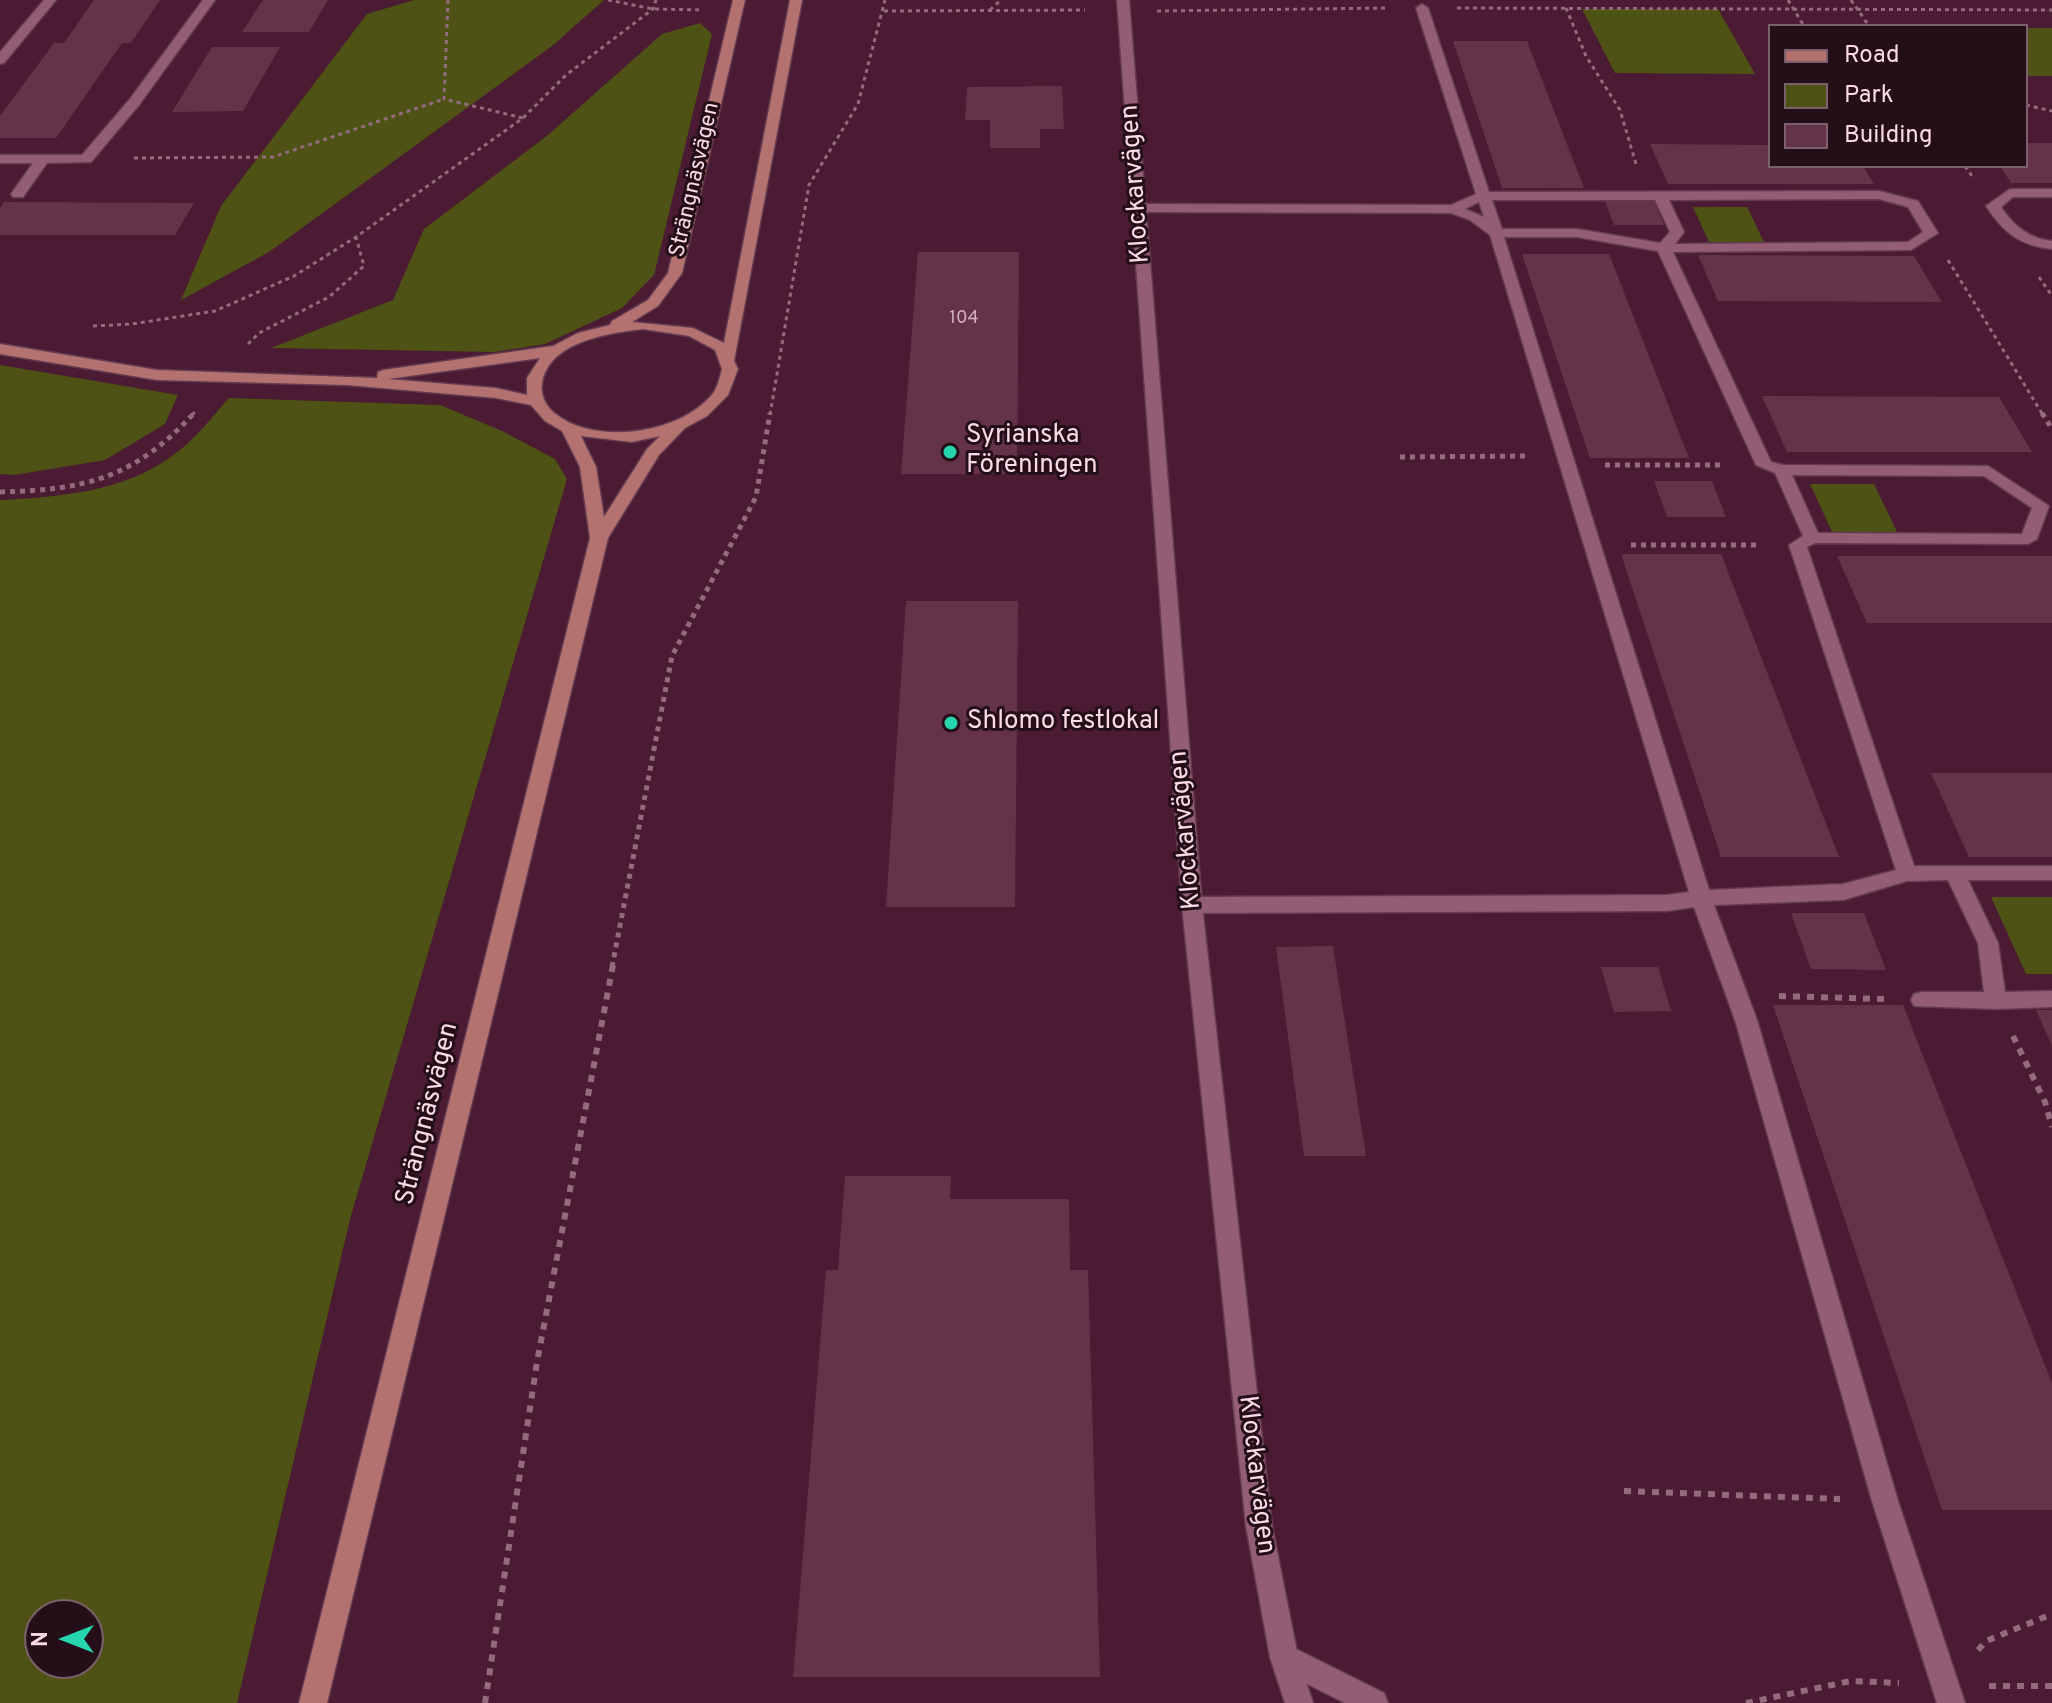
<!DOCTYPE html>
<html>
<head>
<meta charset="utf-8">
<style>
	body { margin:0 }
	#map { position:relative; width:2052px; height:1703px; overflow:hidden; background:#4a1b32; font-family:Overpass,sans-serif }
	canvas { display:block }
	.legend { position:absolute; left:1768px; top:24px; width:260px; height:144px; box-sizing:border-box; background:#240f18; border:2px solid #7a606b; margin:0; padding:10px 14px; list-style:none; font-size:24px; color:#fadae7 }
	.legend li { display:flex; align-items:center; gap:16px; height:40px }
	.legend b { width:40px; border:2px solid #7a606b }
	.north { position:absolute; left:24px; top:1599px; width:80px; height:80px; box-sizing:border-box; background:#240f18; border:2px solid #7a606b; border-radius:50%; rotate:270deg; font-size:22px; font-weight:700; line-height:32px; text-align:center; color:#fadae7 }
	.north::after { content:''; display:block; margin:auto; width:28px; height:36px; background:#26d5ae; clip-path:polygon(50% 0,100% 100%,50% 72%,0 100%) }
</style>
</head>
<body>
<div id="map">
<canvas width="2052" height="1703"></canvas>
<ul class="legend">
<li><b style="height:10px;background:#b37270"></b>Road</li>
<li><b style="height:22px;background:#4e5215"></b>Park</li>
<li><b style="height:22px;background:#643349"></b>Building</li>
</ul>
<div class="north">N</div>
</div>
<script>
const ctx = document.querySelector('canvas').getContext('2d');
ctx.lineJoin = 'round';
function paint(path, color) {
  ctx.fillStyle = color;
  ctx.fill(path, 'evenodd');
}
function trace(path, color, width, dash) {
  ctx.strokeStyle = color;
  ctx.lineWidth = width;
  ctx.lineCap = dash ? 'butt' : 'round';
  ctx.setLineDash(dash || []);
  ctx.stroke(path);
}
function write(font, color, halo, rows, align = 'center') {
  ctx.font = font + ' Overpass,sans-serif';
  ctx.lineWidth = 6;
  ctx.setLineDash([]);
  ctx.textBaseline = 'middle';
  ctx.strokeStyle = halo;
  ctx.fillStyle = color;
  for (const [text, x, y, turn = 0] of rows) {
    ctx.save();
    ctx.translate(x, y);
    ctx.rotate((+turn || 0) * Math.PI / 180);
    ctx.textAlign = isNaN(turn) ? turn : align;
    if (halo) ctx.strokeText(text, 0, 0);
    ctx.fillText(text, 0, 0);
    ctx.restore();
  }
}
const green = new Path2D(`
	M414 0H604L552 46 269 252 181 300 221 206 367 14Z
	M1582 9H1718L1755 74 1615 73Z
	M700 23 712 34 654 275 622 308 545 344 494 352 271 348 393 300 424 229 548 135 662 34Z
	M2026 28H2052V76H2026Z
	M1693 207H1747L1764 242H1709Z
	M0 365 178 395 165 424 105 460 14 475 0 474Z
	M229 398 440 405 502 431 555 459 567 479 350 1219 237 1703H0V500C57 497 124 492 172 456 194 441 211 418 229 398ZM40 1615H88V1663H40Z
	M1810 484H1874L1898 534H1833Z
	M1991 897H2052V974H2026Z`);
const building = new Path2D(`
	M94 0H160L131 43H122L56 138H0V116L54 43H64Z
	M263 0H328L309 32H242Z
	M1453 41H1527L1584 188H1502Z
	M212 47H280L243 111 172 112Z
	M1062 86 1064 129H1040V148H990V120H965L967 87Z
	M2026 143H2052V183H2011L2000 166H2026Z
	M1650 144 1770 145V166H1863L1874 184H1668Z
	M1604 199 1654 200 1664 225H1614Z
	M4 202 194 203 175 235H0V208Z
	M918 252H1019L1017 474H901Z
	M1522 254H1609L1689 458H1590Z
	M1698 255 1914 256 1942 302 1718 301Z
	M1762 396 1999 397 2032 452H1787Z
	M1654 481H1712L1726 517H1667Z
	M1621 554H1721L1839 857H1721Z
	M1837 556H2052V623H1867Z
	M906 601H1018L1015 907H886Z
	M1931 773H2052V857H1969Z
	M1791 913H1864L1886 970 1811 969Z
	M1333 946 1366 1156H1304L1276 947Z
	M1601 967H1658L1671 1011 1614 1012Z
	M1773 1005H1903L2052 1383V1510H1942Z
	M2036 1010H2052V1046Z
	M845 1176H951L950 1199H1069L1070 1270H1088L1100 1677H793L826 1270H838Z`);
const pathFar2 = new Path2D(`
	M448 0 444 99 523 118
	M608 0 653 9 702 10
	M1788 0 1804 26
	M1851 0 1869 26
	M1457 8 2052 10
	M1566 8 1586 56 1620 110 1636 164
	M990 10 1001 0
	M884 11 1085 10
	M1157 11 1387 8
	M2026 105 2052 111
	M134 158 273 157 444 99
	M1965 166 1974 179
	M1948 260 2043 415
	M2039 277 2052 296
	M93 326 132 324 215 311 294 276 356 237 523 118 566 75 653 9 656 0
	M248 344 259 333 329 297 364 266 356 237
	M192 415 195 412
	M770 415 809 185 858 104 885 0`);
const pathFar1 = new Path2D(`
	M2042 413 2052 429
	M1400 457 1528 456
	M1605 465H1723
	M0 492C85 490 135 478 194 413
	M1631 545H1761
	M612 967 672 656 756 497 770 413`);
const path = new Path2D(`
	M1779 996 1885 999
	M2013 1036 2045 1102 2052 1127
	M1624 1491 1840 1499
	M1978 1650 1986 1641 2052 1614
	M1989 1686H2052
	M485 1703 537 1362 613 965
	M1746 1703 1851 1681 1899 1683`);
const lane = new Path2D(`
	M44 0H56L4 63 0 64V52Z
	M203 0H215L139 105 91 162 47 163 23 197H13L11 194 33 163H0V155H82L130 99Z
	M1422 4 1428 8 1489 192 1879 191 1918 201 1938 233 1911 250 1673 252 1771 462 1783 465 1988 466 2049 506 2037 539 2028 544 1815 543 1807 547 1914 866H2052V880H1968L1998 943 2005 992 2052 991V1007L1996 1009 1914 1006 1911 1000 1914 994 1922 992H1984L1978 943 1948 880 1907 881 1843 900 1714 905 1757 1020 1898 1501 1965 1703H1937L1872 1501 1735 1020 1694 907 1667 911 1192 913 1185 910 1182 905 1185 900 1192 897 1667 895 1689 892 1490 235 1470 220 1451 213 1139 212 1132 208 1139 204 1451 205 1476 194 1416 8ZM1879 199 1908 207 1923 232 1908 242 1675 244 1684 232 1669 200ZM1492 200H1655L1670 232 1660 243 1577 229H1502ZM1479 202 1484 217 1465 209ZM1504 237H1577L1658 251 1756 465 1775 473 1803 536 1789 545 1896 870 1843 884 1709 890ZM1792 475 1984 476 2032 508 2022 534 1818 533Z
	M2010 189H2052V197H2013L2001 207C2014 226 2028 238 2052 241V249C2020 246 2003 232 1986 206Z
	M1284 1643 1384 1693 1388 1703H1345L1274 1667 1270 1657 1274 1647Z`);
const street = new Path2D(`
	M1117 0H1129L1202 905 1272 1526 1298 1657 1313 1703H1285L1270 1657 1246 1526 1182 905Z`);
const secondary = new Path2D(`
	M733 0H745L682 273 658 306 632 322 693 328 724 343 790 0H802L734 361 738 369 728 395 707 416 685 428 659 455 608 538 327 1703H299L590 538 580 467 562 431 545 421 531 405 496 398 347 385 157 380 0 354V344L157 370 377 378 378 372 383 370 553 346 578 333 610 325 612 321 648 300 668 273ZM643 329 689 336 715 350 722 369C720 376 718 386 714 392 684 433 597 446 557 415 547 408 540 396 542 384 548 341 610 333 643 329ZM540 358 527 378V395L496 388 388 379ZM581 436 632 442 660 436 647 449 604 517 596 467Z`);
const markers = [
	[950,452,8,"#26d5ae"],
	[951,723,8,"#26d5ae"]
];
const farNumbernames = [
	["104",964,319]
];
const farStreetnames = [
	["Strängnäsvägen",696,180,-77]
];
const streetNames = [
	["Klockarvägen",1137,184,-94],
	["Klockarvägen",1187,830,-95],
	["Strängnäsvägen",429,1114,-76],
	["Klockarvägen",1255,1475,83]
];
const poiNames = [
	["Syrianska",966,437],
	["Föreningen",966,467],
	["Shlomo festlokal",967,723]
];
paint(green, '#4e5215');
paint(building, '#643349');
trace(lane, '#633a4f', 3);
trace(street, '#633a4f', 3);
trace(secondary, '#633a4f', 3);
trace(pathFar2, '#946b7e', 3, [4, 4]);
trace(pathFar1, '#946b7e', 5, [5, 5]);
trace(path, '#946b7e', 6, [7, 7]);
paint(lane, '#935d74');
paint(street, '#935d74');
paint(secondary, '#b37270');
for (const [x, y, r, color] of markers) {
  const dot = new Path2D();
  dot.arc(x, y, r, 0, 2 * Math.PI);
  ctx.fillStyle = color;
  ctx.fill(dot);
  trace(dot, '#240f18', 3);
}
write('18px', '#d4b0c0', null, farNumbernames);
write('22px', '#fadae7', '#240f18', farStreetnames);
write('26px', '#fadae7', '#240f18', streetNames);
write('26px', '#fadae7', '#240f18', poiNames, 'left');
</script>
</body>
</html>
